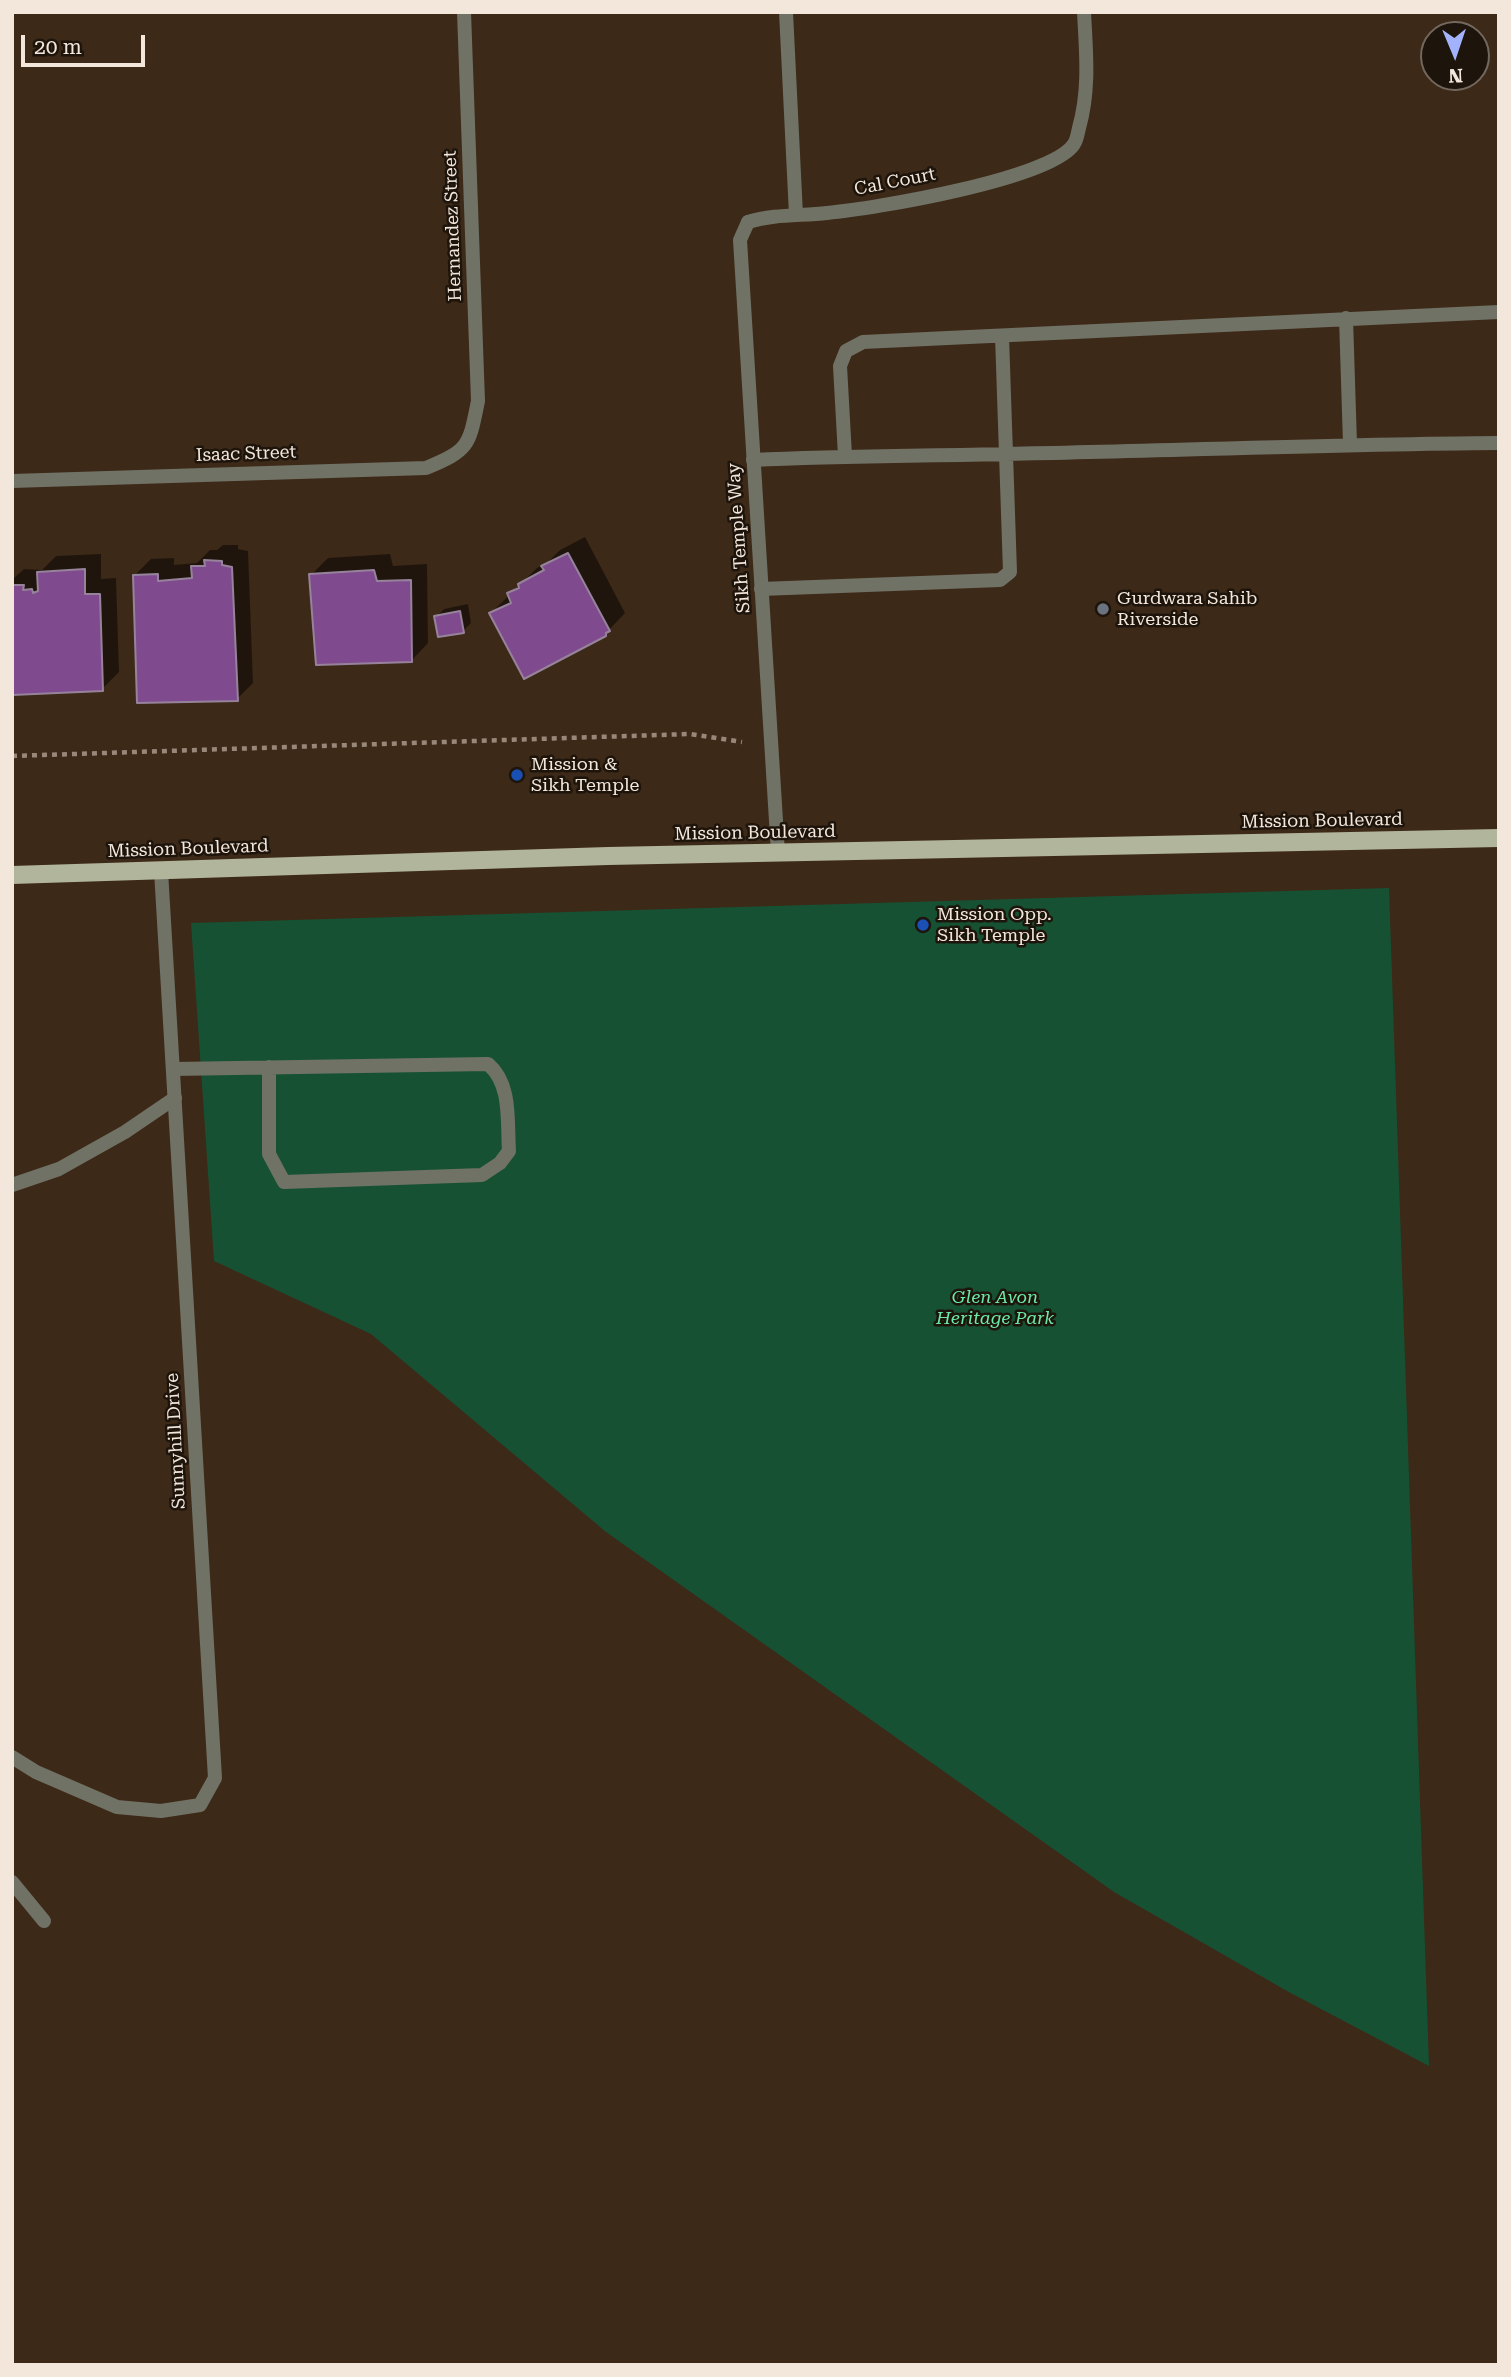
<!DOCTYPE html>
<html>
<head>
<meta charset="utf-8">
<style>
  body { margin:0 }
  #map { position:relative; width:1511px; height:2377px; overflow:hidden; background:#3d2917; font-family:"Roboto Serif",serif }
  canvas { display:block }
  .frame { position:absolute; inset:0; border:14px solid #f3e6da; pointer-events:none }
  .north { position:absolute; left:1420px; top:21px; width:70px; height:70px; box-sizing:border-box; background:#1d140c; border:2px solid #73685e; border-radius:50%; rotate:178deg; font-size:19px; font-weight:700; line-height:28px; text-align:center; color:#f3e6da }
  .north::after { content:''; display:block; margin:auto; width:24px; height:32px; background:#a3b2fd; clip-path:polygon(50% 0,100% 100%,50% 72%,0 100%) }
  .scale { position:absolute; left:21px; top:35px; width:124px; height:32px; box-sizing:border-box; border:4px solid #f3e6da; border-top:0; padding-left:9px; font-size:21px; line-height:24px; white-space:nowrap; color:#f3e6da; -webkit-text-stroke:5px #1d140c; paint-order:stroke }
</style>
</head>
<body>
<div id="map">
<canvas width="1511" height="2377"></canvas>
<div class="frame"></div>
<div class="north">N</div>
<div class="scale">20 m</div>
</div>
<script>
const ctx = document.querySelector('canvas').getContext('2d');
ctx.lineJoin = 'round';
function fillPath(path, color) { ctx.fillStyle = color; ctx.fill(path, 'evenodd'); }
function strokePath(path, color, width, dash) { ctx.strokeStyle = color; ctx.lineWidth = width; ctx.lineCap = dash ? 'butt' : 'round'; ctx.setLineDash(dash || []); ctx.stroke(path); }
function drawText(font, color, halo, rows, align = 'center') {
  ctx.font = font + ' "Roboto Serif",serif'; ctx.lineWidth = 5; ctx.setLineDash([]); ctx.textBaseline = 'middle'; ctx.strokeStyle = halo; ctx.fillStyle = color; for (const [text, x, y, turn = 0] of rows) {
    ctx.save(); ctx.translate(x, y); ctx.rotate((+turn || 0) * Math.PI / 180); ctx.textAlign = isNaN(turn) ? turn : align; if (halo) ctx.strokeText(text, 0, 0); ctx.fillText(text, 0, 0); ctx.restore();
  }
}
fillPath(new Path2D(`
  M1389,888l40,1178 -142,-75 -173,-99 -508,-360 -235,-198 -157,-73 -23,-338z`), '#175134');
fillPath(new Path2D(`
  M585,537l40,76 -20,21 -114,-21 46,-45 11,-6 12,-12z
  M223,545h15v4l10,2 5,132 -16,16 -102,-124 16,-16 23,-1v7l23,-2 13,-13h7z
  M101,554v25l15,-1 3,94 -17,17 -90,4v-113l12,-11 18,1 14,-14z
  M390,554l3,12 34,-2 1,79 -16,17 -101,-85 17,-17z
  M468,604l3,19 -8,8 -27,-14 8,-8z`), '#0007');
const building = new Path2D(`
  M568,553l42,78 -4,2v3l-82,43 -35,-66 22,-10 -4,-10 12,-5 -1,-4 26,-14 -3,-4z
  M204,560l18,1v4l10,2 6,134 -101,2 -4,-128 25,-1v7l34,-3 -1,-12h14z
  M85,569v25h15l3,97 -91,4v-110h12l-1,5 9,-1 1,4 5,-2 -1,-19z
  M374,570l3,11 34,-1 1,82 -96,3 -7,-91z
  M460,611l4,22 -26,4 -4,-21z`);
fillPath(building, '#7f4b8e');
strokePath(building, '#96839b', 2);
strokePath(new Path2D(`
  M12,756l678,-22 52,8`), '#998879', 4.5, [5, 5]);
strokePath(new Path2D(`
  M786,12l10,203
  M748,222c26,-8 52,-6 79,-9 45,-4 225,-34 247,-69 3,-4 4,-12 5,-16 11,-39 7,-76 5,-116
  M1346,318l4,126
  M845,456l-5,-90 6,-15 17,-9 636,-30
  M753,460c85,-4 169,-4 254,-6 164,-3 328,-10 492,-11
  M761,589l239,-9 10,-8 -8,-236
  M173,1069l315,-5c24,20 19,58 21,87l-9,12 -18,12 -198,7 -15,-28v-87
  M12,1185l47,-16 66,-37 50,-34`), '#707266', 14);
strokePath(new Path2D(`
  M748,222l-8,18 38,613
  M12,481l414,-13c44,-18 43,-23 52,-67l-14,-389
  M12,1757l24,15 81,35 44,4 39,-6 15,-27 -54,-907
  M12,1882l32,39`), '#707266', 14);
strokePath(new Path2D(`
  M12,875l596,-19 891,-18`), '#b1b59c', 18);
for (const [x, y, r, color] of [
  [1103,609,7,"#6b7280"],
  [517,775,7,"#1a4fb4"],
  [923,925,7,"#1a4fb4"]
]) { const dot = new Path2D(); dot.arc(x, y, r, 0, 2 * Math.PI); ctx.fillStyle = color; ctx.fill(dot); strokePath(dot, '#1d140c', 2.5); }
drawText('18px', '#f3e6da', '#1d140c', [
  ["Cal Court",895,182,-11],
  ["Hernandez Street",453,226,-92],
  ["Isaac Street",246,454,-2],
  ["Sikh Temple Way",739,538,-94],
  ["Mission Boulevard",1322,821,-1],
  ["Mission Boulevard",755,833,-1],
  ["Mission Boulevard",188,849,-2],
  ["Sunnyhill Drive",176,1441,-93]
]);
drawText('18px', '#f3e6da', '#1d140c', [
  ["Gurdwara Sahib",1117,599],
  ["Riverside",1117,620],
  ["Mission &",531,765],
  ["Sikh Temple",531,786],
  ["Mission Opp.",937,915],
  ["Sikh Temple",937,936]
], 'left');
drawText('italic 18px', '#6ceba8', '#1d140c', [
  ["Glen Avon",995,1298],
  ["Heritage Park",995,1319]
]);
</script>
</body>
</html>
